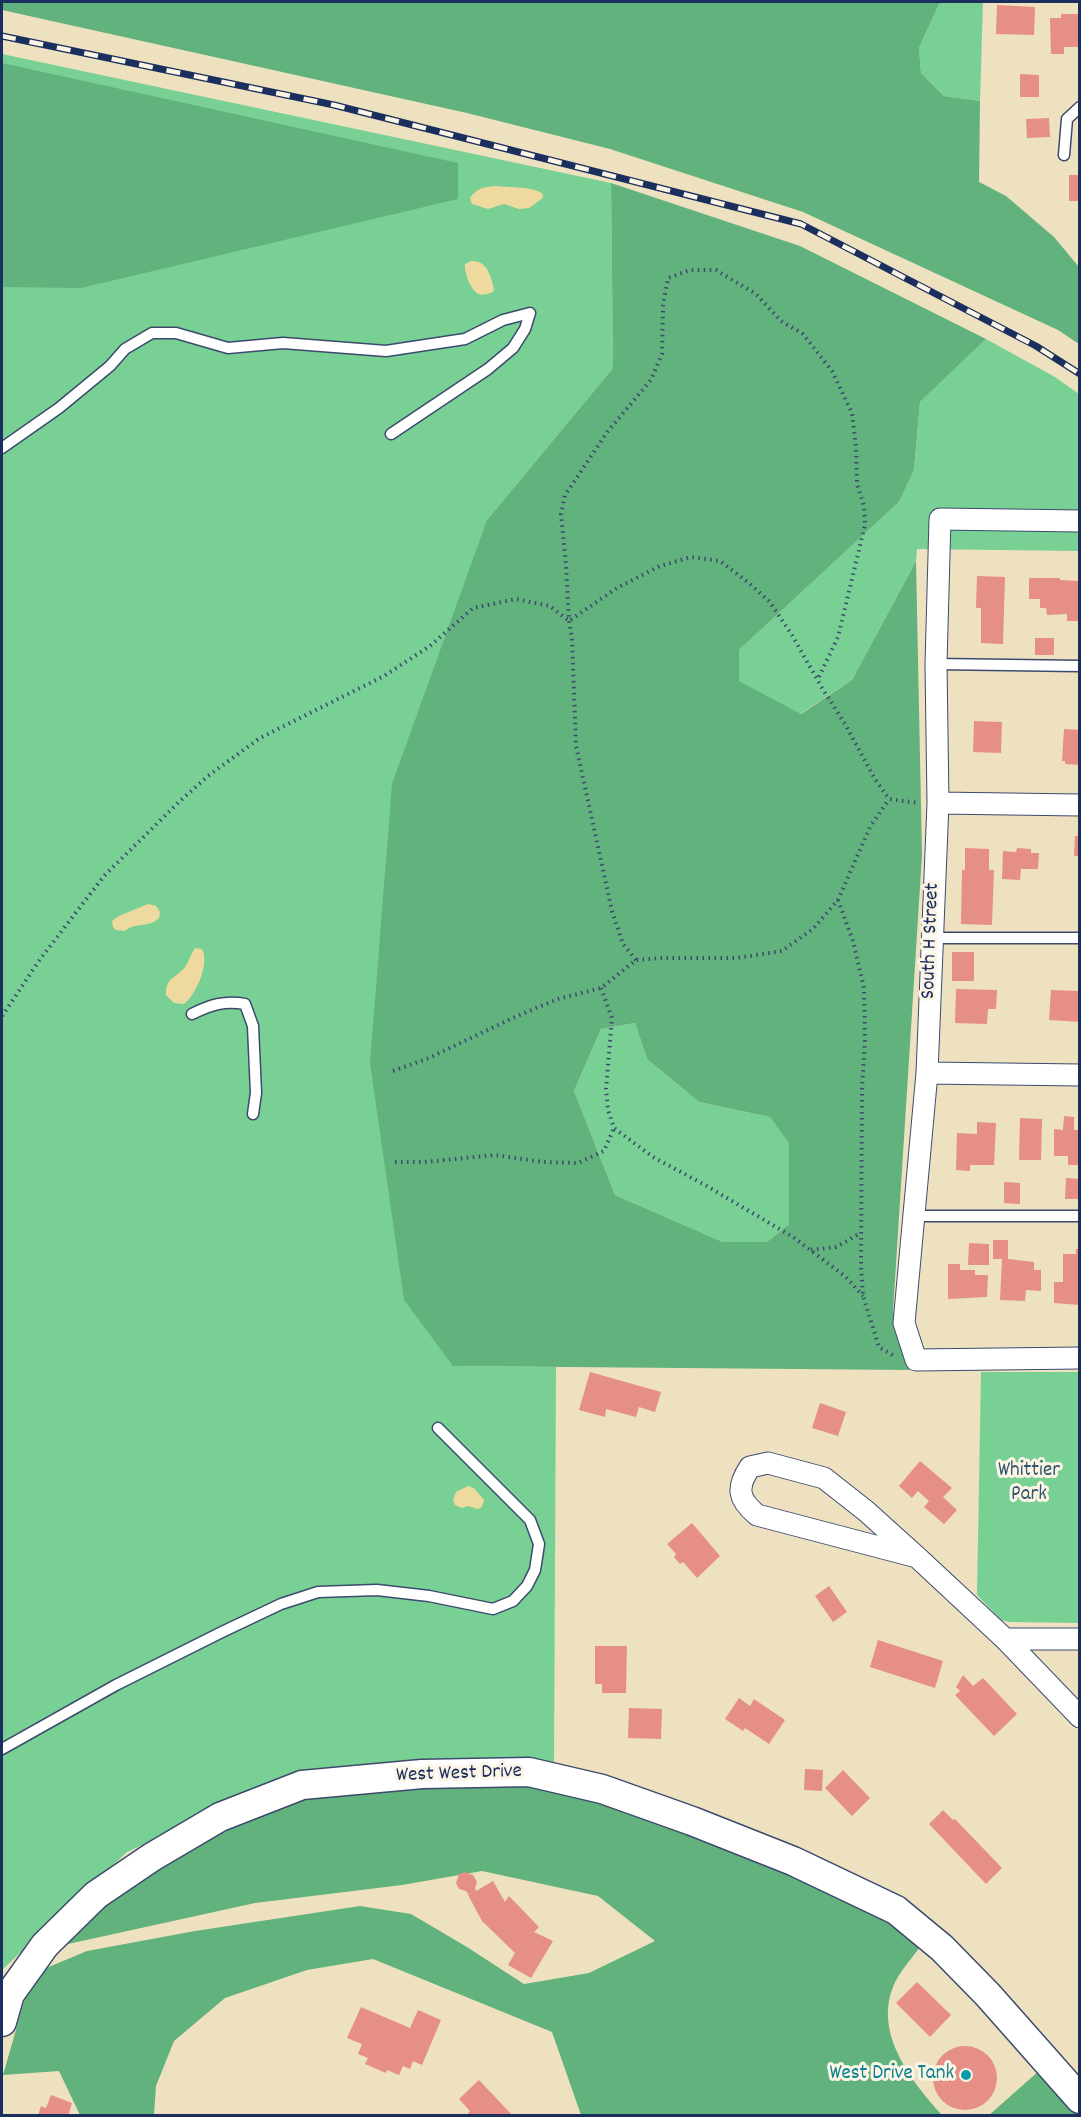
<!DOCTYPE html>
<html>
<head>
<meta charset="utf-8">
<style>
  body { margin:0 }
  #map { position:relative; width:1081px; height:2117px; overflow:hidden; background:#eee1c0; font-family:Dekko,sans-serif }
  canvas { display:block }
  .frame { position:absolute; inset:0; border:3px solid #1b2f5e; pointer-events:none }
</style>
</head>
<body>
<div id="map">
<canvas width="1081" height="2117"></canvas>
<div class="frame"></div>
</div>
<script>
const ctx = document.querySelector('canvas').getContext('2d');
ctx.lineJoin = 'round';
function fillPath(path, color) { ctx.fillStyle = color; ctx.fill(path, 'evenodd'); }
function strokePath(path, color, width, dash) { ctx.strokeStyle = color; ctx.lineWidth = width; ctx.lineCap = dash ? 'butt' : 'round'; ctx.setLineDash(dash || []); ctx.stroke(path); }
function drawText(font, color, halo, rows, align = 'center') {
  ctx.font = font + ' Dekko,sans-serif'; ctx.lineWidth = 6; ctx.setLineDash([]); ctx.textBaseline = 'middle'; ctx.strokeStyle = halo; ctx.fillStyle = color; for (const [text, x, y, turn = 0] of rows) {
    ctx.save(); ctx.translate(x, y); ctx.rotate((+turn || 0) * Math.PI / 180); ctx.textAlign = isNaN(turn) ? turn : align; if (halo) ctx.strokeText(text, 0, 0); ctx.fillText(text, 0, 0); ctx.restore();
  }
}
fillPath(new Path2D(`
  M940,2h43l-3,99 -36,-5 -23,-23 -2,-25z
  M2,54l609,129 2,185 -126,152 -34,846 103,1 -2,397 -269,15 -158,73 -125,118z
  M986,339l69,38 24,17v157l-162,-2 -1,12 -64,119 -52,34 -62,-33 1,-31 160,-148 15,-32 6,-68z
  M635,1023l12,36 52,43 71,15 20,26 -1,81 -22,18h-44l-108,-47 -41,-104 27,-62z
  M981,1372h98v251l-69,-1 -9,-2 -24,-25z`), '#78d095');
fillPath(new Path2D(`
  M2,2h938l-21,46 2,25 23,23 36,5 -1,81 27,14 48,41 25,30v77l-21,-14 -255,-118 -193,-63 -143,-36 -465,-103z
  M2,63l456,100v36l-377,89 -79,-1z
  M611,183l189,63 186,93 -66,63 -6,68 -15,32 -160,148v31l62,33 51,-34 64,-119 6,294 -29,456 17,59 -457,-4 -49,-66 -34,-237 22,-279 95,-264 126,-152zM635,1023l12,36 52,43 71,15 19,26v81l-22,18h-44l-108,-47 -41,-104 27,-62z
  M465,1780l102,7 253,98 68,32 34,27c-8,12 -24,29 -29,43 -19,47 19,95 49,128h-361l-29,-83 -179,-73 -66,11 -82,28 -51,43 -18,45 -2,29h-74l-21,-44 -56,4 29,-101 55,-23 108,-20 165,-25 51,8 56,33 57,37 65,-11 66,-32 -57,-45 -116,-25 -80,14 -147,18 -196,43 43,-43 90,-63 100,-45z
  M1040,2070l38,45 -90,1z`), '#62b27e');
fillPath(new Path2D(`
  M497,186c16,2 31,0 45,7l1,5 -14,10 -10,1 -15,-5 -16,5 -16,-5 -2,-6c7,-11 16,-11 27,-12z
  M471,261c16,-1 20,15 23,28l-1,3c-5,2 -11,4 -16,1 -7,-5 -13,-21 -12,-29z
  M148,904l8,2 4,6 -1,6c-9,10 -25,4 -34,13l-9,-1 -3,-3 -1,-6 7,-5z
  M195,948l7,1c8,14 -6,46 -18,55l-10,-1 -8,-8c-1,-18 12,-18 19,-28 4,-6 6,-13 10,-19z
  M468,1486l6,2 10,12 -2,7 -4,2 -10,-3 -6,2 -7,-3 -2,-5 3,-8z`), '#eeda9e');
fillPath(new Path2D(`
  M997,5l38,2 -1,28 -38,-1z
  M1061,14h19v33h-16v7h-13l-1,-36h11z
  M1020,74l19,1v22h-19z
  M1049,118l1,19 -23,1 -1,-19z
  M1069,175h11v26h-11z
  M977,576l28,1 -2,67 -22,-1v-35h-5z
  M1029,578h31v2l20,1v40h-13v-7l-20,1 -1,-7h-6v-9h-11z
  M1035,638h19v17h-19z
  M974,721l28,1 -1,31 -28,-1z
  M1064,729l16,1v35l-15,-1v-3h-3z
  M1075,836h5v20h-6z
  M965,848l24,1v21h5l-2,55 -31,-1 1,-54h3z
  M1017,848l14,1v4h8l-1,16h-17l-1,11 -18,-1 1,-28 13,1z
  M952,952h22v29h-22z
  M956,989l41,1 -1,19h-8l-1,15 -32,-1z
  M1051,990l29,1v31l-31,-2z
  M1064,1116l10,1v13h6v35h-12v-9h-14v-27l9,1z
  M1020,1118l22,1 -1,41h-22z
  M977,1122l19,1 -2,42h-24v6l-14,-1 1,-37 20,1z
  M1066,1178l14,1v20h-15z
  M1004,1182l16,1v21l-16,-1z
  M993,1240h15v19l26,3v8h7v21l-15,-1 -1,11 -25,-1 2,-41h-9z
  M969,1243l20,1v21h-21z
  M1076,1249h4v56l-26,-2v-21h9v-28h13z
  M948,1264h12v6h15v5h13l-1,22 -39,2z
  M590,1372l71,20 -6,20 -16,-5 -3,10 -30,-8 -1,8 -26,-7z
  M820,1403l26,9 -8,24 -26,-8z
  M920,1461l32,27 -9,9 14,13 -13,14 -20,-17 5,-6 -11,-10 -6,7 -13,-12z
  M692,1523l28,33 -23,22 -14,-16 -3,2 -6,-7 2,-3 -9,-10z
  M829,1586l18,26 -14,10 -18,-26z
  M878,1640l65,21 -8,27 -65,-21z
  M595,1646h32l-1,47h-24v-9h-7z
  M963,1675l10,11 10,-8 34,36 -23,22 -39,-41 5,-4 -4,-4z
  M739,1698l11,8 4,-7 31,21 -16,24 -24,-16 -2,3 -18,-12z
  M629,1708l33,1 -1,30 -33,-1z
  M805,1769l18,1 -1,21 -18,-1z
  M843,1770l27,28 -18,18 -27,-28z
  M943,1810l10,10 2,-1 47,49 -16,16 -57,-60z
  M465,1872l8,3 4,7 -2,6 1,3 17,-10 12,21 4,-6 30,31 -5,5 19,9 -22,37 -23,-13 7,-12 -33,-32 -14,-26h1l-3,-4 -7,-2 -3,-6 3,-9z
  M917,1982l34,33 -21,22 -34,-34z
  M361,2007l49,21 8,-18 23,10 -19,45 -9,-4 -3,8 -7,-3 -4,9 -12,-5 -1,3 -21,-9 3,-6 -10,-4 4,-10 -15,-6z
  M933 2078a32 32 0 1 1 64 0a32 32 0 1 1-64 0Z
  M479,2080l34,36h-47l4,-5 -11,-12z
  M51,2095l21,8 -4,13h-30l3,-10 5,2z`), '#e58f86');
const lane = new Path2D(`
  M1064,155l3,-36 13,-12
  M2,448l57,-40 51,-42 15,-17 27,-16h24l52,15 55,-5 103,8 79,-12 38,-19 27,-7 -5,16 -12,19 -25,21 -97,65
  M936,664l144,2
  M932,938h148
  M192,1014c18,-9 33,-14 53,-10l8,22 3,67 -3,21
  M914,1216h166
  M2,1749l114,-64 106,-53 59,-28 37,-12 59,-2 52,6 64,13 20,-8 14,-15 8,-16 4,-26 -9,-24 -92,-92`);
const street = new Path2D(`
  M1080,521l-140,-2 -4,145 2,139 -11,270 -23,250 12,37 164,-2
  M938,803l142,2
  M927,1073l153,2
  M917,1557l-160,-42c-19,-16 -21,-27 -7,-48l18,-4 56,15 42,33 51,46 88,82 75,78
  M1005,1639h75`);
const secondary = new Path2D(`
  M2,2022l8,-28 35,-49 51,-50 56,-38 68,-40 82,-32 120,-11 107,-2 73,17 90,32 101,40 103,49 46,38 46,47 92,104`);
strokePath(lane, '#3b4a6d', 13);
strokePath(street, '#3b4a6d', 23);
strokePath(secondary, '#3b4a6d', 31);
strokePath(new Path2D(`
  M838,900l15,41 11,47 1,52 -3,48 -1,179 2,29 16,51 17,10
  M636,960l-13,-16 -11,-33 -36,-165 -4,-108 -3,-17 -3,-56 -5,-51 4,-19 43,-64 43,-51 11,-26 1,-49 5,-27 22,-8h26l40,24 25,27 22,13 29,37 20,42 4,34 1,37 7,22 1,19 -27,112 -20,42
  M601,988l11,30 -6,71 2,21 6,18 39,29 52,28 88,52 53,40 17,19
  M2,1016l39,-58 63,-82 77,-76 27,-24 52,-38 124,-62 46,-30 43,-38 43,-9 34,7 19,15 48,-33 43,-22 31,-9 29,4 29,22 20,18 23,34 30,53 23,36 30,55 14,20 30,4
  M393,1071l36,-13 88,-42 41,-17 43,-11 35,-28 27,-2h74l45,-7 32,-23 24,-28 32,-73 19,-28
  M395,1162h30l70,-7 48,7 35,1 26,-12 10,-23
  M811,1250l25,-3 25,-14`), '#3b4a6d', 4, [1.5, 4.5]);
strokePath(lane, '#fff', 10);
strokePath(street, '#fff', 21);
strokePath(secondary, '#fff', 28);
const rail = new Path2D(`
  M2,36l332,69 467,119 235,122 44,28`);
strokePath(rail, '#1b2f5e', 7);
strokePath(rail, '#fcf5e5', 4.5, [14]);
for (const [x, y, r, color] of [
  [966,2075,6,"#0f9aa8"]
]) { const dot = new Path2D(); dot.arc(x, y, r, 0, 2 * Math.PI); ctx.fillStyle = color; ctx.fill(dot); strokePath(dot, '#fcf5e5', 2); }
drawText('21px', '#1b2f5e', '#fcf5e5', [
  ["South H Street",932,941,-88],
  ["West West Drive",459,1775,-2]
]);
drawText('21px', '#32576c', '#fcf5e5', [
  ["Whittier",1029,1472],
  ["Park",1029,1496]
]);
drawText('21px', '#0d838f', '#fcf5e5', [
  ["West Drive Tank",954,2075]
], 'right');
</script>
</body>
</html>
